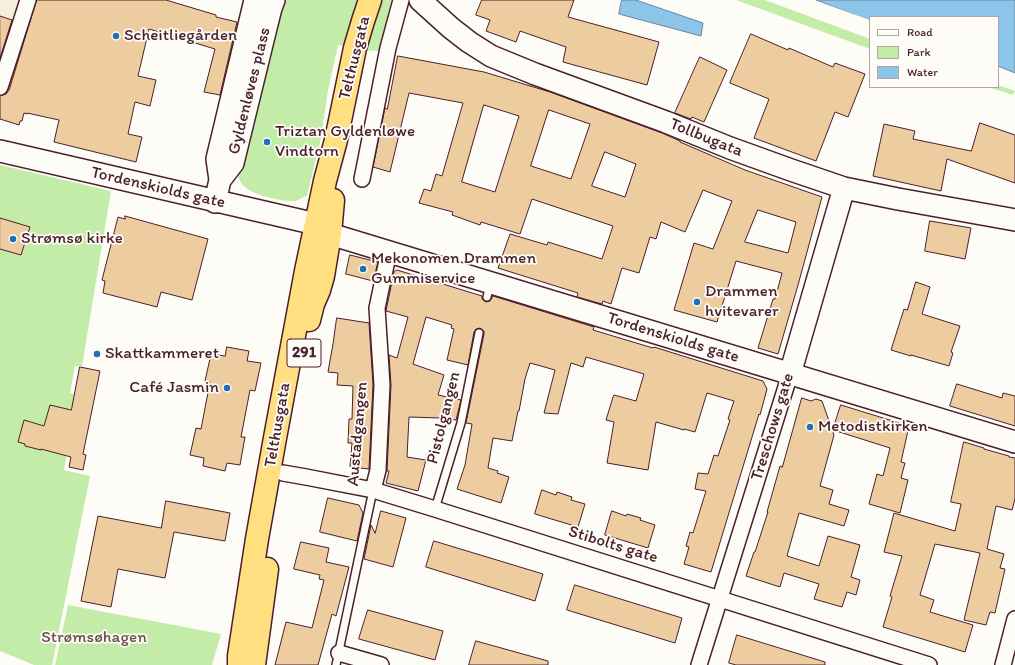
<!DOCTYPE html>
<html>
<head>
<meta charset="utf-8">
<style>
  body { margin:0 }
  #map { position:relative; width:1015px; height:665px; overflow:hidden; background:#fdfcf7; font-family:Itim,sans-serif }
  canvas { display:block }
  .legend { position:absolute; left:869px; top:16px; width:130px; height:72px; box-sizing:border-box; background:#fdfcf7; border:1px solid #b5a4a5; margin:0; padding:5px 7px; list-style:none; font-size:12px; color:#4a1f2b }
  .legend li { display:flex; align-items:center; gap:8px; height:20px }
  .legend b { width:20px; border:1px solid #b5a4a5 }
</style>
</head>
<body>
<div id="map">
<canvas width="1015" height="665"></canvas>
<ul class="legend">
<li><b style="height:5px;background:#fdfcf7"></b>Road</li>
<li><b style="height:11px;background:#c2eca8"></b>Park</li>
<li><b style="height:11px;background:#8bc5ea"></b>Water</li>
</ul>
</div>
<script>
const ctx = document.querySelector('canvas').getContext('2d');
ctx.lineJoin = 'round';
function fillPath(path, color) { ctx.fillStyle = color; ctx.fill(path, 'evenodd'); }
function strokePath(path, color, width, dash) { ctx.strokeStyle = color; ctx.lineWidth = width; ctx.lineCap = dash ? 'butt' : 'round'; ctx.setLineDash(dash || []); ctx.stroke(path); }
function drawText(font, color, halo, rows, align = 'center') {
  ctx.font = font + ' Itim,sans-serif'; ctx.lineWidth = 3.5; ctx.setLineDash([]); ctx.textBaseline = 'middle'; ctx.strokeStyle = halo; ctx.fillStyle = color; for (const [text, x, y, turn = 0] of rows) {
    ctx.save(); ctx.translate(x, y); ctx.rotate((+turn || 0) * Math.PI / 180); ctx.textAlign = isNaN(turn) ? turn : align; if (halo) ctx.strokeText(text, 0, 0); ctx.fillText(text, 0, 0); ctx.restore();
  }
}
fillPath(new Path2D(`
  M0,0h28l-28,88z`), '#f8eedd');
fillPath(new Path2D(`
  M281,0h110l-12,51 -14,-1 -27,-5 -10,45 -7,48 -14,58c-4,1 -8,4 -12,5 -12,1 -43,-6 -51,-15 -4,-4 -6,-8 -7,-14z
  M736,0h29l105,39v10z
  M998,85l17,6 -2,4 -25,-8h10z
  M0,165l111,26 -29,175h-7l-5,27 7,2 -13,75 26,6 -38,189h-18l-34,-14z
  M68,605l153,29 -9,31h-157z`), '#c2eca8');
const water = new Path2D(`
  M622,0h14l67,23 -2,13 -82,-22z
  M816,0h199v73l-17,-7v-49h-128v3z`);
fillPath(water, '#8bc5ea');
strokePath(water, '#71839e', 1);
fillPath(new Path2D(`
  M814,0l56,20v2l-54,-20z`), '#fdfcf7');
const building = new Path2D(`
  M37,0h129l50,15v2l21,5 -17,73 -16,-3 11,-43 -66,-20 -11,47 18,4 -6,26 -15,-4 -7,32 14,3 -6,25 -82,-20 5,-22 -32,-7v1l-3,-1 -2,8h-2l-1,4 -19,-6v-23l6,-2 3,-4z
  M482,0h92l-6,17 91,25 -12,43 -84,-23 3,-15 -46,-16 -4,11 -30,-11 4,-11 -14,-5z
  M0,16l12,4 -12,38z
  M751,34l37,16 1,-2 44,19 2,-4 30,11 -17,43 -13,-5 -19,49 -62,-23 15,-39 -39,-16z
  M398,56l86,16 66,20 112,41 18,8v1l65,28 77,27 -24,88 -20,69 -20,-6 15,-49h2l7,-26 -46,-12 -19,61 -43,-12 20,-67 19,6 19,-48 -29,-11 -18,42 -24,-10 -5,17 -6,-2 -11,36 -17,-5 -11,36 -8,-3 -1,3 -25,-7 1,-4 -80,-25 12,-34 37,11 1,-3 54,17 11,-33 -81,-27 -12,35 -39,-12 -1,3 -28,-10 1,-3 -34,-9 5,-14 7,2 5,-17 6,2 21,-73 -54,-10 -19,79 -17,-5 12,-59 2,1zM484,105l35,11 -24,76 -33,-10zM549,110l41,14 -19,55 -40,-13zM605,152l31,12 -11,33 -33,-11zM758,210l38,12 -8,31 -43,-11z
  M700,57l27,13 -23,52 -12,-5 -1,2 -16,-6z
  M980,123l35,12v48l-68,-24 -6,32 -68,-15 11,-52 31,7 -2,8 58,12z
  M125,216l83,23 -16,61 -31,-8 -4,15 -54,-14 2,-12 -3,-1 16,-63 7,2z
  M0,218l30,9 -9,28 -21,-6z
  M930,221l41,7 -6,31 -40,-8z
  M350,255l28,7 -5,19 -27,-7z
  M397,270l85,26v3l4,3 4,-1 3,-5 101,31 -1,3 60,18 1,-1 109,34 4,8 -7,26 -1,-1 -48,158 -27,-8 5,-17 -3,-1 4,-14 3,1 13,-42 -11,-2 3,-16 10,1 6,-19 4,1 12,-36 -2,-1 6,-18 -27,-8 -12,39 -11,-3v1l-28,-8 -8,48 -41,-7 7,-41 -8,-2 7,-23 1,-2 22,6 8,-27 -58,-17 -3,10 -12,-4 -13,51 -14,-1 11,-43 -25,-7 -5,16 -6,32h-1l-6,30 -19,-3 -5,30 10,3 -1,2 12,4 -8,26 -44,-14 8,-24 7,-41 -6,-1 18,-89v-3l-4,-3 -4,1 -2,3 -6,33 -21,-5 7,-31 -3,-1 1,-3 -26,-8 -13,47 31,11 -6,20 23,5 -5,20 -16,-2 -31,-1 -2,40 19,3 -8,31 -32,-8 3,-12h-2l4,-86 -2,-30 8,3 11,-41 -22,-6 8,-39z
  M916,282l14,5 -8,27 38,12 -9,26 2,1 -4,13 -38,-11v1l-20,-6 13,-41 3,1z
  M337,318l32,5 4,62 -4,84 -19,-2 2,-24h-4l1,-24h3l1,-33 -16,-1 1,-12 -10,-1 5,-28z
  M227,347l22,4 -2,10 14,2 -6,28 -5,-1 -9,47h4l-5,28 -13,-2 -2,8 -22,-5 1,-8 -14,-3 6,-27 5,1 9,-47 -5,-1 6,-27 14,2z
  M80,367l20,4 -17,83 3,1 -3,15 -14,-3 2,-10 -30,-8v1l-16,-4v-2l-7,-2 6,-22 20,6 6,-21 21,5z
  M957,384l45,14 1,-5 12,3v30l-65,-20z
  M802,398l9,3 5,-2 6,2 12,34 -14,51 13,4 -4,14 20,6 -5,16 -45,-13 -12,43 32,10 9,-30 32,9 -9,32 9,3 -4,15 -9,-3 -5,15 -28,-8 5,-15 -35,-11 -4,14 -34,-11 8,-24h1l13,-40h-1l13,-46 2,1z
  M841,405l68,21 -8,36 4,1 -4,15 7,2 -8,33 -31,-9 8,-30 6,2 7,-28 -57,-18z
  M964,442l20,6v1l25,7v1l6,1v41l-3,11 -16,-4 -9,43 17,5 -4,14 5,1 -10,44 -5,-1 -4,13 -22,-5 16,-67 -45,-9 -15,51 14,5 -4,12 43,13 -8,27 -82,-25 9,-30 -2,-1 12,-40 -18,-4 10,-39 61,18 6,-27 -10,-2z
  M542,490l14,5 1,-3 15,5 -1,3 14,4 -7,23 -43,-13z
  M328,498l31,7 4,8 -6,28 -37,-9z
  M166,501l64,12 -5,28 -51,-9 -9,46 -47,-9 -7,38 -30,-6 17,-85 63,12z
  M381,511l25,7 -13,49 -29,-8 7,-34 4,8z
  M612,511l14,5 1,-2 14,4 -1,2 15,5 -7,23 -43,-13z
  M434,541l109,33 -8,27 -109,-34z
  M301,542l28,6 -3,14 23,5 -13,49 -4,-2 -14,51h-43l11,-43 26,6 12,-48 -5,-1 1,-4 -26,-6z
  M575,585l107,33 -7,25 -108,-33z
  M368,610l75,21 -8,29 -76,-21z
  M737,635l88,27v3h-89l-7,-2z
  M476,641l72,20v4h-79z`);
fillPath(building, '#edcd9f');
strokePath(building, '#4a1f2b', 1);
const service = new Path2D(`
  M487,297l3,-13
  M435,509l26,-86 18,-90
  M336,665l37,-175`);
const minor = new Path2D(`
  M0,87l28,-87
  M362,179l26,-131 13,-48
  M283,473l23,4 67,13 62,19 494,156
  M373,490l5,-20 4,-85 -5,-77 12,-57
  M339,653l42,12
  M699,665l91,-291
  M1003,665l12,-46`);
const secondary = new Path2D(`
  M420,0l31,28 18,14 22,14 44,18 131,48 64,26 61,22 53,18 54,11 117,21
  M0,151l316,73
  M220,180l13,-17 33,-135 5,-20 3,-8
  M215,202l5,-22 -3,-21 38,-159
  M330,234l685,208
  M790,374l54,-186`);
const trunk = new Path2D(`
  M309,320l4,-16 6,-14 4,-14 7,-42 3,-34
  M239,665v-9l18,-117 18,-101 31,-167 19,-90 11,-41 19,-92 8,-27 7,-21
  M254,665l13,-96`);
strokePath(service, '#4a1f2b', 10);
strokePath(minor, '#4a1f2b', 18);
strokePath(secondary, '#4a1f2b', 24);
strokePath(trunk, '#4a1f2b', 25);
strokePath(service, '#fdfcf7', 7);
strokePath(minor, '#fdfcf7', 15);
strokePath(secondary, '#fdfcf7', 21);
strokePath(trunk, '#ffdf80', 22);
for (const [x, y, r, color] of [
  [116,36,4,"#1f6fb2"],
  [267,142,4,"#1f6fb2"],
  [13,239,4,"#1f6fb2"],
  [363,269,4,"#1f6fb2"],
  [697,302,4,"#1f6fb2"],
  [97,354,4,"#1f6fb2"],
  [227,388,4,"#1f6fb2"],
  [810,427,4,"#1f6fb2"]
]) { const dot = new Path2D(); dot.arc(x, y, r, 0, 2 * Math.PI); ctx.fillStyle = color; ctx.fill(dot); strokePath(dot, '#fdfcf7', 1.5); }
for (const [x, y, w] of [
  [304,353,34]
]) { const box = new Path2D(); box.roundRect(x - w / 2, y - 14, w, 28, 3); ctx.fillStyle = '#fdfcf7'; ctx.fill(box); strokePath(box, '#4a1f2b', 1); }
drawText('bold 16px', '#4a1f2b', null, [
  ["291",304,353]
]);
drawText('17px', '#4a1f2b', '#fdfcf7', [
  ["Scheitliegården",124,36],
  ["Triztan Gyldenløwe",275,132],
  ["Vindtorn",275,152],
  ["Strømsø kirke",21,239],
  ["Mekonomen Drammen",371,259],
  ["Gummiservice",371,279],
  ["Drammen",705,292],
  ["hvitevarer",705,312],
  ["Skattkammeret",105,354],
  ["Café Jasmin",219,388,"right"],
  ["Metodistkirken",818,427]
], 'left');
drawText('17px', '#4a1f2b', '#fdfcf7', [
  ["Telthusgata",355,58,-76],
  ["Gyldenløves plass",250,91,-76],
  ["Tollbugata",706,138,22],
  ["Tordenskiolds gate",158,188,13],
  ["Tordenskiolds gate",673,338,17],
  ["Pistolgangen",444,418,-76],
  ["Telthusgata",278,425,-80],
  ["Treschows gate",773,427,-73],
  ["Austadgangen",358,434,-85],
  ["Stibolts gate",613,545,17]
]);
drawText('17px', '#68524a', '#fdfcf7', [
  ["Strømsøhagen",94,638]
]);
</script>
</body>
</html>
